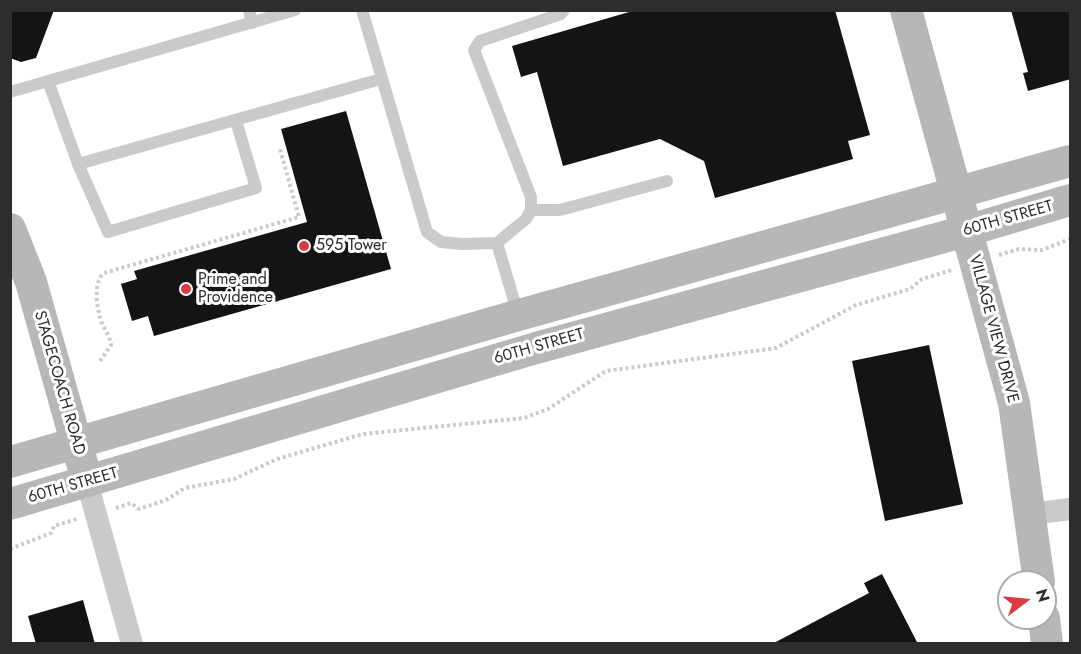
<!DOCTYPE html>
<html>
<head>
<meta charset="utf-8">
<style>
  body { margin:0 }
  #map { position:relative; width:1081px; height:654px; overflow:hidden; background:#fff; font-family:Jost,sans-serif }
  canvas { display:block }
  .frame { position:absolute; inset:0; border:12px solid #2d2d2d; pointer-events:none }
  .north { position:absolute; left:997px; top:570px; width:60px; height:60px; box-sizing:border-box; background:#fff; border:2px solid #ababab; border-radius:50%; rotate:74deg; font-size:16px; font-weight:700; line-height:24px; text-align:center; color:#2d2d2d }
  .north::after { content:''; display:block; margin:auto; width:21px; height:27px; background:#d83b41; clip-path:polygon(50% 0,100% 100%,50% 72%,0 100%) }
</style>
</head>
<body>
<div id="map">
<canvas width="1081" height="654"></canvas>
<div class="frame"></div>
<div class="north">N</div>
</div>
<script>
const ctx = document.querySelector('canvas').getContext('2d');
ctx.lineJoin = 'round';
function fillPath(path, color) { ctx.fillStyle = color; ctx.fill(path, 'evenodd'); }
function strokePath(path, color, width, dash) { ctx.strokeStyle = color; ctx.lineWidth = width; ctx.lineCap = dash ? 'butt' : 'round'; ctx.setLineDash(dash || []); ctx.stroke(path); }
function drawText(font, color, halo, rows, align = 'center') {
  ctx.font = font + ' Jost,sans-serif'; ctx.lineWidth = 6; ctx.setLineDash([]); ctx.textBaseline = 'middle'; ctx.strokeStyle = halo; ctx.fillStyle = color; for (const [text, x, y, turn = 0] of rows) {
    ctx.save(); ctx.translate(x, y); ctx.rotate((+turn || 0) * Math.PI / 180); ctx.textAlign = isNaN(turn) ? turn : align; if (halo) ctx.strokeText(text, 0, 0); ctx.fillText(text, 0, 0); ctx.restore();
  }
}
fillPath(new Path2D(`
  M10,10h44l-18,48 -15,4 -11,-4z
  M636,10h199l35,125 -22,6 5,18 -138,39 -11,-37 -44,-22 -97,27 -26,-94 -16,5 -9,-31z
  M1011,10h60v69l-43,12 -5,-18 5,-1z
  M346,111l45,158 -237,67 -6,-20 -16,5 -11,-37 16,-5 -3,-8 173,-49 -26,-93z
  M929,345l34,159 -78,17 -33,-160z
  M882,574l36,70h-146l97,-51 -5,-10z
  M83,600l12,44h-59l-8,-28z`), '#141414');
strokePath(new Path2D(`
  M999,255l20,-6 23,1 28,-11
  M100,361l11,-16c-1,-10 -8,-17 -11,-27 -3,-12 -7,-36 4,-45l195,-56 -19,-68
  M116,508l15,-5 8,6 27,-9 19,-12 49,-9 43,-20 86,-25 161,-16 24,-9 58,-38 170,-23 80,-43 54,-16 12,-10 30,-9
  M10,549l41,-16 3,-7 23,-7`), '#cacaca', 4, [3, 3]);
strokePath(new Path2D(`
  M249,10l3,13
  M362,10l65,222 14,10 21,2 35,-1 29,-24 5,-9v-13l-57,-147 6,-9 81,-27 3,-4
  M48,81l30,83 303,-85
  M10,92l285,-82
  M78,164l30,68 148,-44 -20,-67
  M531,210h29l107,-29
  M497,243l21,71`), '#cacaca', 12);
strokePath(new Path2D(`
  M87,482l45,162
  M1031,514l39,-5`), '#cacaca', 22);
strokePath(new Path2D(`
  M906,10l108,393 25,179
  M10,229l21,53 51,181
  M10,462l509,-147 551,-154
  M10,504l526,-156 430,-117 104,-31
  M1044,618l3,26`), '#b7b7b7', 32);
for (const [x, y, r, color] of [
  [304,246,6,"#d83b41"],
  [186,289,6,"#d83b41"]
]) { const dot = new Path2D(); dot.arc(x, y, r, 0, 2 * Math.PI); ctx.fillStyle = color; ctx.fill(dot); strokePath(dot, '#fff', 2); }
drawText('16px', '#2d2d2d', '#fff', [
  ["60TH STREET",1008,219,-16],
  ["VILLAGE VIEW DRIVE",993,329,75],
  ["60TH STREET",539,347,-16],
  ["STAGECOACH ROAD",59,383,74],
  ["60TH STREET",73,486,-16]
]);
drawText('16px', '#2d2d2d', '#fff', [
  ["595 Tower",316,246],
  ["Prime and",198,280],
  ["Providence",198,298]
], 'left');
</script>
</body>
</html>
